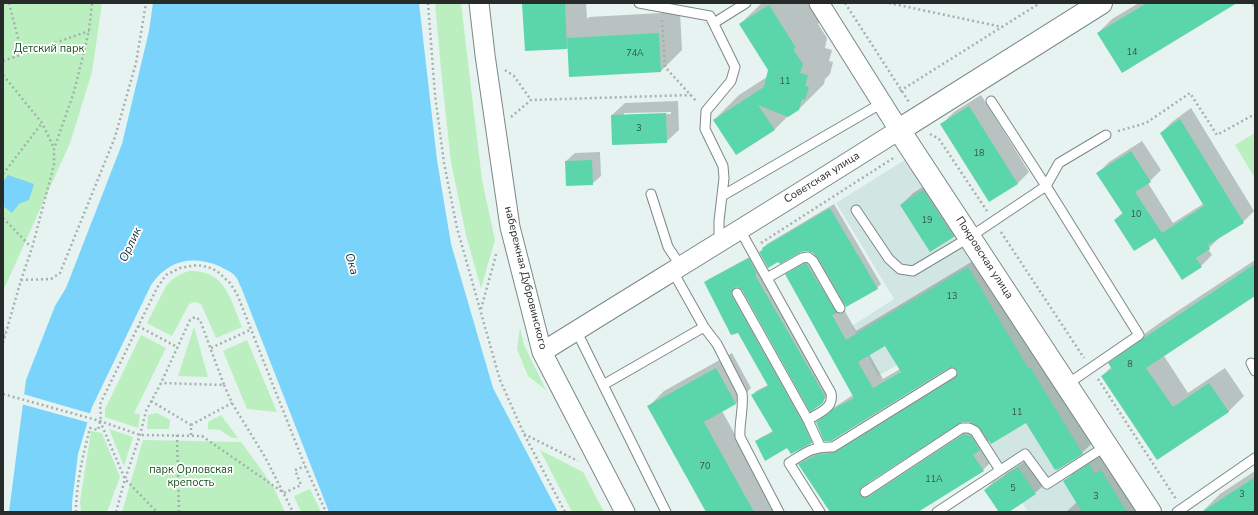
<!DOCTYPE html>
<html>
<head>
<meta charset="utf-8">
<style>
  body { margin:0 }
  #map { position:relative; width:1258px; height:515px; overflow:hidden; background:#e6f3f1; font-family:"Nunito Sans",sans-serif }
  canvas { display:block }
  .frame { position:absolute; inset:0; border:4px solid #272c2b; pointer-events:none }
</style>
</head>
<body>
<div id="map">
<canvas width="1258" height="515"></canvas>
<div class="frame"></div>
</div>
<script>
const ctx = document.querySelector('canvas').getContext('2d');
ctx.lineJoin = 'round';
function fillPath(path, color) { ctx.fillStyle = color; ctx.fill(path, 'evenodd'); }
function strokePath(path, color, width, dash) { ctx.strokeStyle = color; ctx.lineWidth = width; ctx.lineCap = dash ? 'butt' : 'round'; ctx.setLineDash(dash || []); ctx.stroke(path); }
function drawText(font, color, halo, rows, align = 'center') {
  ctx.font = font + ' "Nunito Sans",sans-serif'; ctx.lineWidth = 3.5; ctx.setLineDash([]); ctx.textBaseline = 'middle'; ctx.strokeStyle = halo; ctx.fillStyle = color; for (const [text, x, y, turn = 0] of rows) {
    ctx.save(); ctx.translate(x, y); ctx.rotate((+turn || 0) * Math.PI / 180); ctx.textAlign = isNaN(turn) ? turn : align; if (halo) ctx.strokeText(text, 0, 0); ctx.fillText(text, 0, 0); ctx.restore();
  }
}
fillPath(new Path2D(`
  M908,158l229,354h-109l-102,-164 -48,28 -26,-50 42,-27 -58,-96z`), '#d1e6e3');
fillPath(new Path2D(`
  M3,3h99l-10,69 -22,71 -67,148z
  M435,3h26l21,177 13,60 -14,48 -15,-53 -15,-73 -9,-82z
  M1255,133v45l-20,-33z
  M189,271c37,-1 41,28 53,56l-26,11 -15,-34 -6,-2 -6,2 -17,32 -25,-13 19,-37c7,-8 13,-12 23,-15z
  M194,327l14,50 -30,-1z
  M520,327l4,18 22,45 -18,-14 -11,-27z
  M141,335l25,13 -32,65 6,1 -2,14 -33,-11v-8z
  M247,340l30,72 -30,-3 -24,-58z
  M157,413l13,7 -1,9h-22l1,-14z
  M221,415l17,23h-6l-12,-8 -12,-1v-7z
  M109,429l24,8 -9,29z
  M91,431l11,2 18,44 -13,35h-26l-1,-10z
  M143,440l98,2 32,44 12,26h-163z
  M540,450l43,22 21,40h-32z
  M310,489l11,23h-20l-7,-16z`), '#bbefbf');
fillPath(new Path2D(`
  M153,3h266l18,157 14,84 42,144 65,124h-229l-88,-225c-2,-3 -3,-8 -6,-11 -4,-5 -11,-7 -16,-10 -27,-11 -51,-6 -68,19l-59,122 -14,47 -6,49v9h-63l17,-132 29,-74 11,-18 56,-144 27,-113z
  M8,175l26,9 -5,16 -10,4 -7,9 -9,-7v-24z`), '#7ad3fa');
fillPath(new Path2D(`
  M23,394l69,20 -2,9 -69,-19z`), '#e6f3f1');
fillPath(new Path2D(`
  M523,3h63l1,16 2,-2 91,-5 2,38 -21,21 -93,-24 -1,1z
  M762,3h46l12,19 -2,2 9,14 -2,10 7,2 -3,11 4,1 -3,12 -5,5 -1,5 -25,25 -11,7 -14,14 -60,-10 25,-25 28,-18 2,-8 -29,-45z
  M1139,3h96l-137,30 14,-14z
  M1251,3h4v6z
  M981,95l48,77 -12,12 -75,-60 12,-12z
  M678,101l1,29 -13,12 -54,-27 13,-12zM671,112v2l-47,1v-2z
  M1191,108l63,103 -11,11 -23,15 -12,12 4,6 -11,11 -46,-29 -40,-17 8,-8 -25,-39 11,-11 33,-21 19,29 -13,13 25,40 30,-19 -42,-71 11,-11z
  M600,152l1,24 -9,8 -26,-23 9,-8z
  M936,179l29,46 -12,12 -52,-32 12,-12z
  M834,204l47,80 -4,4 -32,15 -3,3 14,25 122,-73 114,185 -10,10 -24,16 -32,-48 -37,19 -5,6 9,14 -10,10 -67,42h-85l-32,-48 10,-9 38,-12 111,-70v-3l-3,-3h-6l-132,55 10,-10 26,-17 -66,-120 10,-10 18,-11 -8,-4 -47,2 7,-8zM885,345l15,24 -17,10 -14,-25zM970,421l6,3 -97,63 -10,-2v-4l90,-59z
  M753,255l75,141 -8,8 -77,-115 -3,-2h-5v4l81,148 -4,4 -25,4 -30,-6 3,-3 13,-7 -20,-36 3,-4 12,-6 -30,-53 -33,-49 4,-4z
  M1255,260v35l-91,61 24,37 37,-25 19,28 -16,16 -71,47 -55,-83 10,-10 -2,-3 15,-15 36,-26z
  M732,353l19,35 -15,15 -14,8 56,101h-70l-59,-106 15,-15z
  M1105,449l47,63h-86l11,-10 -12,-21 15,-15z
  M1027,460l17,25 -9,8 -27,19h-8l-15,-22 8,-8z
  M1255,471v41h-53l18,-18z`), '#0003');
fillPath(new Path2D(`
  M522,3h43l2,46 -42,2z
  M1147,3h90l-115,70 -25,-40z
  M769,5l27,43 -3,1 10,15 -3,9 8,2 -3,11 4,1 -4,13 -3,-1 -3,11 -11,7 -30,-12 17,25 -39,25 -23,-35 51,-33 4,-17 -29,-46z
  M659,33l2,39 -92,5 -2,-39z
  M969,106l49,78 -29,18 -49,-78z
  M666,113l1,30 -55,2 -1,-30z
  M1180,119l64,104 -36,22 2,4 -14,9 6,9 -20,13 -27,-42 -21,13 -20,-31 9,-6 -27,-41 35,-22 20,31 -16,10 27,41 42,-27 -44,-73z
  M592,160l1,25 -27,1 -1,-25z
  M923,190l31,47 -24,15 -30,-47z
  M830,208l48,81 -32,18 -28,-49 -6,-6 -5,-1 -6,1 -21,12 -2,-2 -10,6 -9,-16 4,-2 -1,-2z
  M749,258l8,16 -2,1 70,121 -2,7 -13,9 -68,-122 -5,-3 -3,1 -3,5 1,3 71,127 9,20 -21,11 -4,-6 -22,13 -10,-20 18,-9 -22,-37 17,-9 -30,-53 -7,2 -27,-53z
  M806,263l31,50 -5,2 14,25 122,-73 60,101 2,-1 53,87 -26,16 -1,-1 -1,1 -29,-47 -35,21 -13,-18 -9,-4h-7l-100,65 -2,3v5l3,2h5l96,-63 7,2 9,14 -7,5 11,16 -66,41h-88l-32,-48 18,-9 20,-3 119,-74 3,-6 -4,-4h-5l-118,73h-7l-8,-19 12,-8 5,-5 21,-11 -69,-124zM885,346l16,26 -28,16 -15,-26z
  M1255,264v32l-109,72 27,39 36,-24 20,29 -72,48 -56,-84 11,-7 -4,-6 36,-25z
  M716,368l20,36 -32,18 50,90h-48l-59,-106z
  M1089,464l6,10 6,-4 26,42h-45l-19,-31z
  M1018,467l18,27 -27,18h-10l-15,-22z
  M1255,477v35h-53z`), '#5bd5aa');
const lane = new Path2D(`
  M639,3l71,13 25,51 -4,14 -25,30 -1,18 18,37 1,12 -5,43v12l2,8
  M714,23l32,-20
  M651,194l17,53 12,18
  M722,196l160,-93
  M856,210l33,49 11,10 13,2 57,-34 76,-51 -55,-85
  M740,230l91,163c3,16 -12,19 -23,27
  M672,270l32,57 13,17 25,49c2,15 -3,29 -2,44l39,75
  M767,278l35,-20 6,-1 5,4 27,47
  M737,293l71,127 12,26
  M576,330l90,182
  M1251,363l4,8
  M603,385l101,-58
  M1066,385l73,-50 -93,-149 13,-23 47,-28
  M865,492l97,-64h7l6,3 25,39
  M820,512l-31,-49c16,-10 24,-17 44,-16l119,-74
  M937,512l88,-58 22,30 59,-38
  M1177,512l78,-54`);
const street = new Path2D(`
  M479,3l6,52 25,172 32,125 83,160
  M542,352c119,-74 239,-147 357,-222l-80,-127`);
const secondary = new Path2D(`
  M1101,3l-202,127 251,382`);
strokePath(lane, '#7c8987', 11);
strokePath(street, '#7c8987', 21);
strokePath(secondary, '#7c8987', 24);
strokePath(new Path2D(`
  M9,3l13,51
  M428,3l7,92 9,68 13,65 43,152 24,54 41,78
  M845,3l64,99
  M889,3l113,24
  M662,20l3,47 32,35
  M3,61l86,-30
  M505,70l9,6 17,24
  M3,75l39,48 12,25
  M900,91l140,-88
  M511,117l20,-17 160,-5
  M1118,131l28,-8 44,-30 27,42 38,-21
  M930,134l9,5 48,72
  M3,174l39,-51
  M3,218l28,29
  M1001,232l83,126
  M761,243l134,-86
  M21,280l30,-1 9,-6 55,-136 21,-74 10,-60
  M481,309l16,-58
  M138,326l39,21
  M3,329l1,8
  M3,343l18,-63 11,-32 22,-83v-16l20,-57 15,-61 3,-28
  M211,348l39,-18
  M1098,379l78,120
  M224,385l8,18 33,54 28,55
  M3,394l97,27 40,14 62,1 82,57
  M151,401l40,24
  M100,421l25,58 32,33
  M524,434l54,27
  M177,435l2,77
  M191,435v-10l41,-22
  M284,493l17,-8 -6,-15 10,-4
  M76,512c0,-28 7,-57 14,-84l8,2 3,-14 -1,-12 57,-116 9,-13 14,-7 17,-3 11,2 9,4 13,12 7,11 68,172 21,46
  M116,512l9,-33 15,-44 6,-24 15,-28 29,-63 5,-3 5,3 24,65 -63,-2`), '#a5afad', 2.5, [2, 3]);
strokePath(lane, '#fff', 9);
strokePath(street, '#fff', 19);
strokePath(secondary, '#fff', 22);
drawText('9px', '#34564b', null, [
  ["14",1132,53],
  ["74А",635,54],
  ["11",785,82],
  ["3",639,129],
  ["18",979,154],
  ["10",1136,215],
  ["19",927,221],
  ["13",952,297],
  ["8",1130,365],
  ["11",1017,413],
  ["70",705,467],
  ["11А",934,480],
  ["5",1013,489],
  ["3",1242,495],
  ["3",1096,497]
]);
drawText('11px', '#184f21', '#fff', [
  ["Детский парк",49,49],
  ["парк Орловская",191,470],
  ["крепость",191,483]
]);
drawText('11px', '#272c2b', '#fff', [
  ["Советская улица",822,178,-32],
  ["Покровская улица",984,258,57],
  ["набережная Дубровинского",525,278,76]
]);
drawText('italic 12px', '#1b3039', '#fff', [
  ["Орлик",131,245,-65],
  ["Ока",351,264,74]
]);
</script>
</body>
</html>
